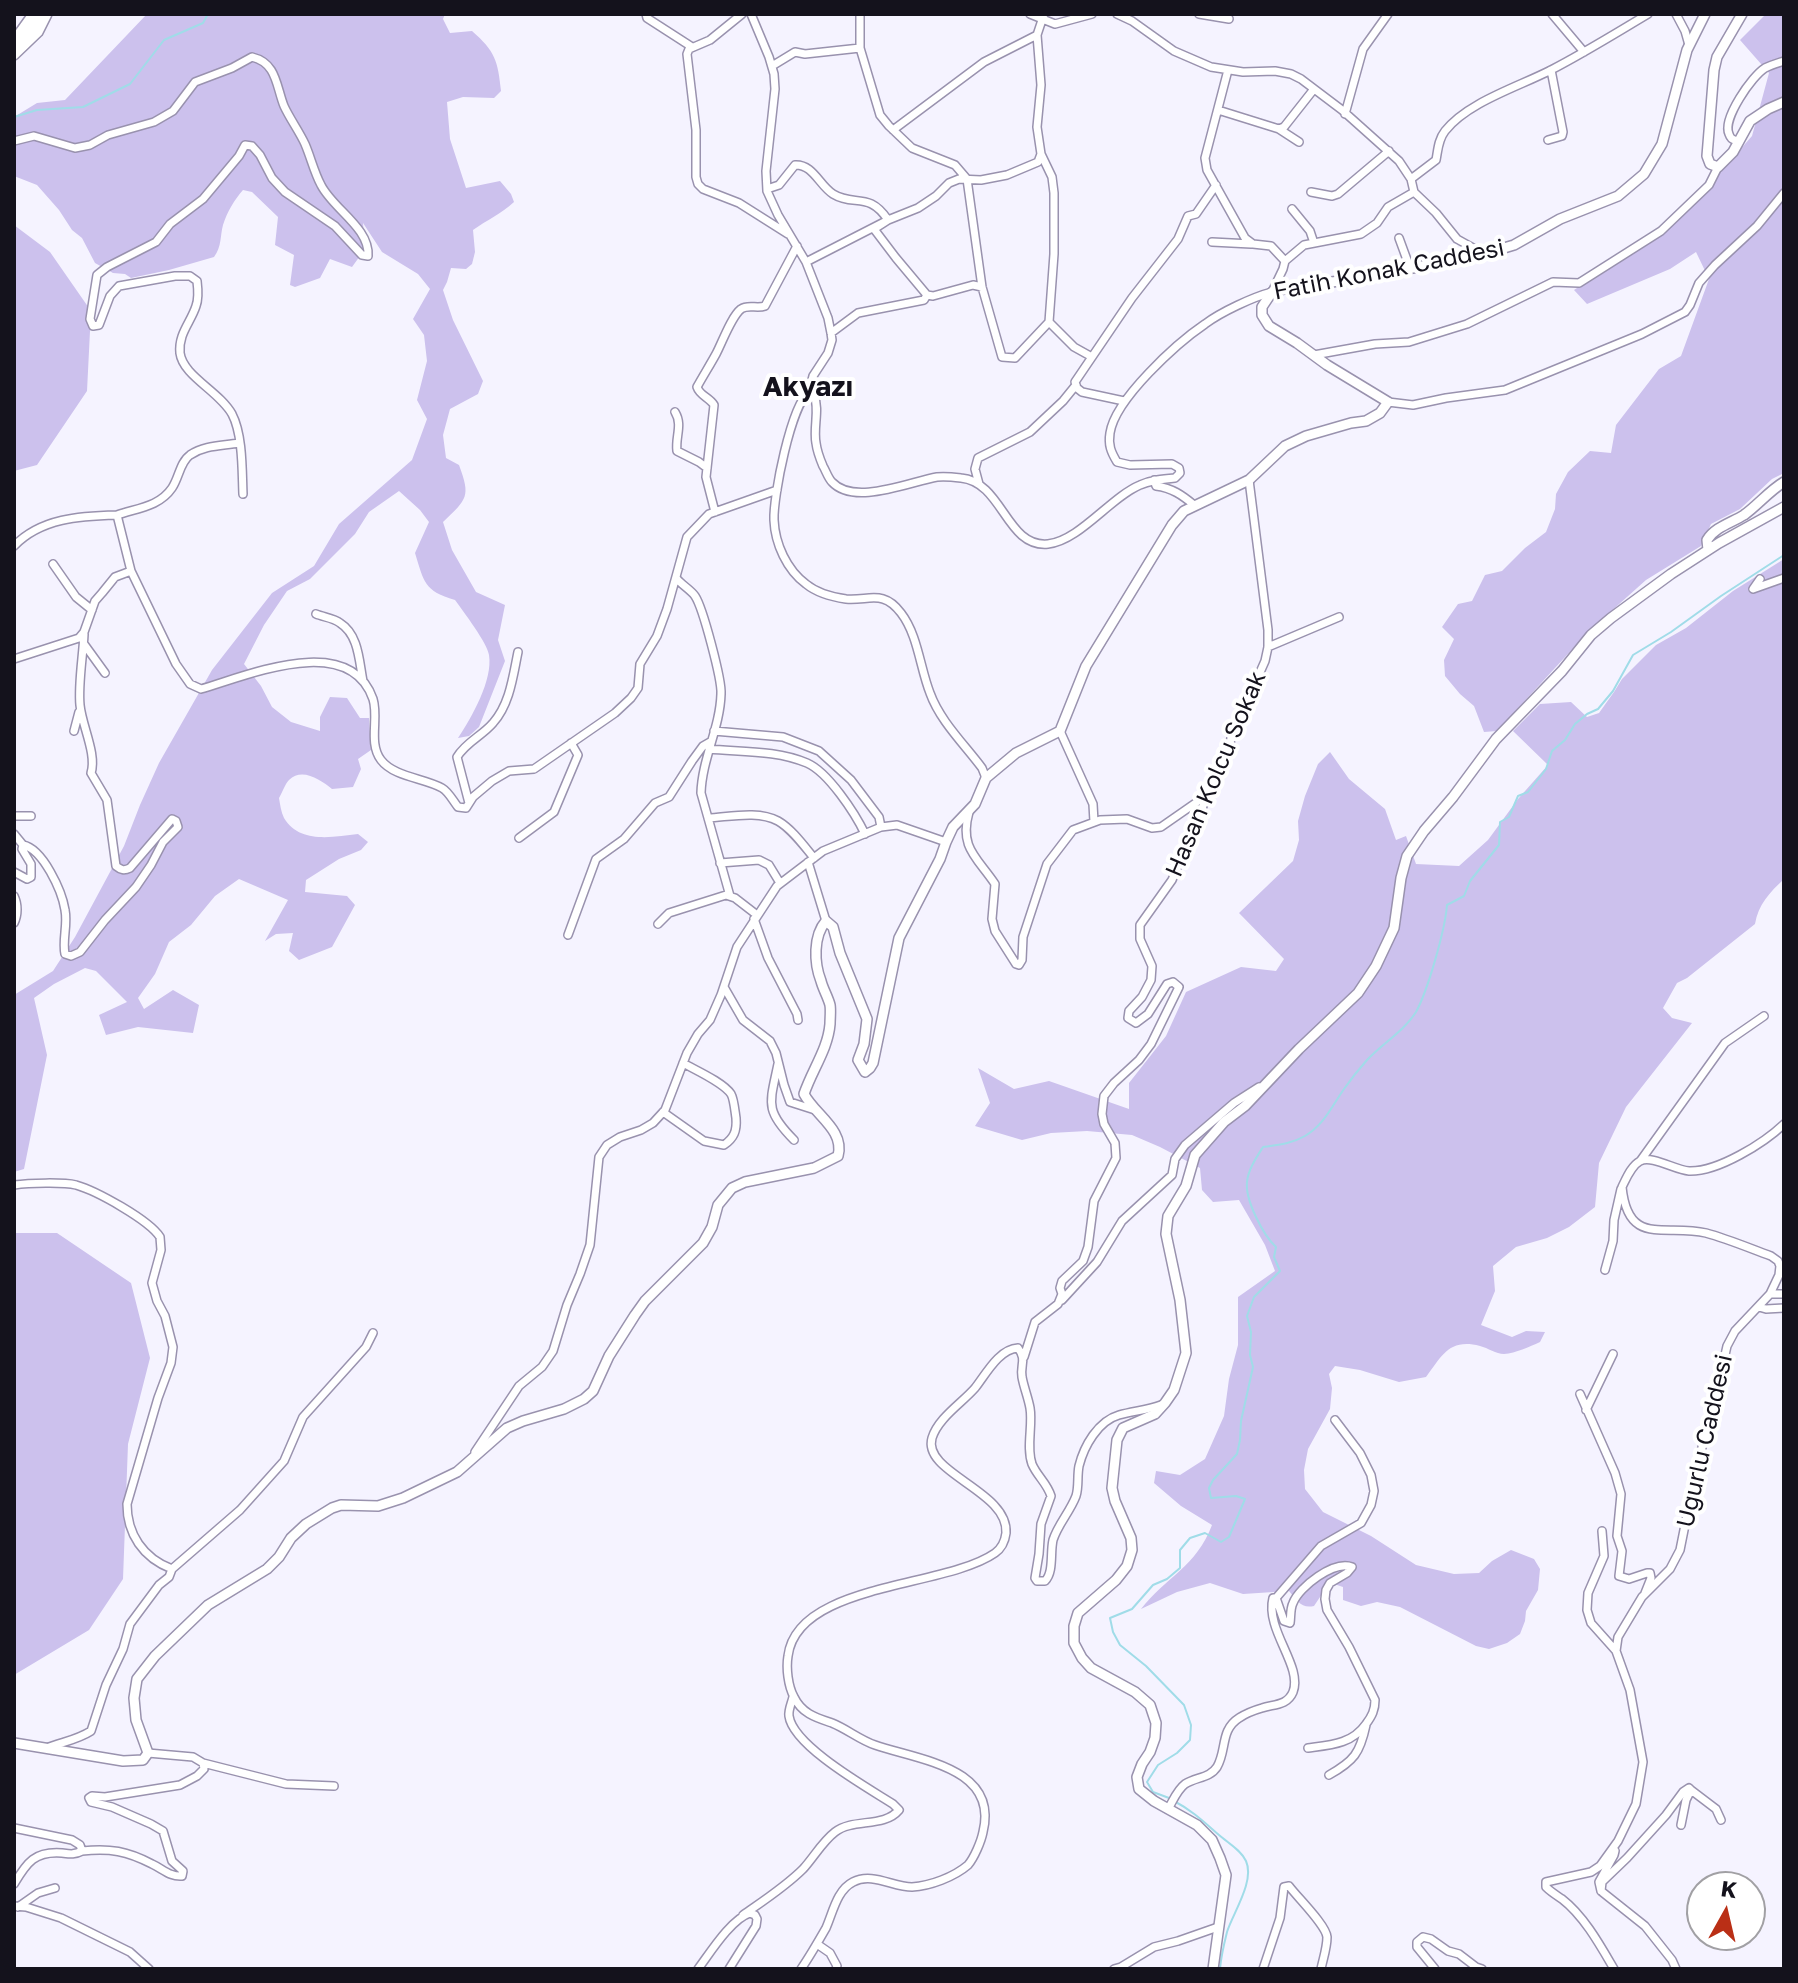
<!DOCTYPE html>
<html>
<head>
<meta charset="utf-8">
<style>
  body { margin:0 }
  #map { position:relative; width:1798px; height:1983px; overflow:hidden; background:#f5f3ff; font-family:"Golos Text",sans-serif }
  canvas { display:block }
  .frame { position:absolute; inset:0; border:16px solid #14121c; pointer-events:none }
  .north { position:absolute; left:1686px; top:1871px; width:80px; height:80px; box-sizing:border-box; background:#fff; border:2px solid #a1a0a4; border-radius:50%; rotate:8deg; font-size:22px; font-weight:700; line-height:32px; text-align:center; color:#14121c }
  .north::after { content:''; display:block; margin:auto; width:28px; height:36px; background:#ba2f16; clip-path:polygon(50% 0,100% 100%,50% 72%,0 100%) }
</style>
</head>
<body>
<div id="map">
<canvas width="1798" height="1983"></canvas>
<div class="frame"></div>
<div class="north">K</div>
</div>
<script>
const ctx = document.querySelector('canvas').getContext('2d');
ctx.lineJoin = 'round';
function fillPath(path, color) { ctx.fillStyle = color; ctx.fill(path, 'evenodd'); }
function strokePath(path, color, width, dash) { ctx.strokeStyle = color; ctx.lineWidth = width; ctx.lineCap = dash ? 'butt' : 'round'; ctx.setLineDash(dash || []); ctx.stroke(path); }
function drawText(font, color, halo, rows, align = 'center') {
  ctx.font = font + ' "Golos Text",sans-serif'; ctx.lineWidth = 8; ctx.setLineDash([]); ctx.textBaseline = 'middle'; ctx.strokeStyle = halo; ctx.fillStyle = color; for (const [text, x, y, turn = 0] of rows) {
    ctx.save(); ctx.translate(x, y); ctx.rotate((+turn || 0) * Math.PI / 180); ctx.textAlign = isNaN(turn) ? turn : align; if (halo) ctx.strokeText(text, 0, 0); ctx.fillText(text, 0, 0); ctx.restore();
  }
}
fillPath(new Path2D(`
  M147,14h298l-2,5 7,14 22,-2c23,20 26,30 29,60l-7,7 -31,-1 -16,5 3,37 16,49 34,-7 11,13 3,8c-13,12 -27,18 -41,28l2,22 -3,12 -6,5 -15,-1 -4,14 -4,8 10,30 30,61 -5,13 -28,15 -7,26 3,23 13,7c12,32 8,34 -16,57l9,28 24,42 29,13 -7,35 7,21 -26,66 -10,9 -11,2c14,-21 35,-58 31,-83 -1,-11 -26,-44 -34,-55 -31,-9 -31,-18 -40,-47l14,-31 -9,-12 -21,-19 -30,21 -14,22 -45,45 -23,12 -23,34 -20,39 17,22 11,21 19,15 29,9v-14l10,-20 17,1 13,20h9l2,32 -13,9 3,10 -8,18 -21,2c-11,-9 -30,-22 -43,-9 -4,4 -7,13 -10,18 1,6 2,14 5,20 16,26 48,19 74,16l10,8 -7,8 -22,9 -33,21 -1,12 42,4 8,9 -23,42 -33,13 -10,-9 4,-18 -17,1 -11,7 23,-41 -49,-21 -24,17 -24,29 -22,17 -14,32 -17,24 6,11 29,-19 26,15 -6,28 -55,-6 -32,8 -7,-20 28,-13 -31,-31 -11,-3 -31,16 -20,14 13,57 -23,114 -10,3v-177l39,-24 22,-34 49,-91 16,-41 19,-42 53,-93 60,-77 42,-27 25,-42 73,-64 15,-41 -10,-19 10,-39 -3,-26 -11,-16 17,-30 -12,-15 -36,-22 -19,-29 2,26 -13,18 -22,-8 -10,19 -25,9 -5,-2 4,-30 -19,-10 3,-28 -26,-25 -9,-2c-8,9 -16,22 -20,35 -3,11 -1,21 -9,32l-45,13 -38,8 -6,-4 -12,-1 -18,-10 -13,-25 -10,-8 -13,-20 -22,-25 -23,-9v-59l23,-14 28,-3z
  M1766,14h18v459l-12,6 -32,30 -29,15 -10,22 -55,34 -57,51 -92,100 -13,1 -10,-26 -14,-12 -15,-18 -1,-16 10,-21 -12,-12 16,-23 14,-3 13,-26 17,-4 23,-23 21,-16 9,-23 1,-15 12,-22 22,-21 21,2 5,-28 43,-56 22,-13 28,-77 -13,-27 -26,17 -83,35 -13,-14 62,-41 73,-64 43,-49 17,-63 -29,-33z
  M14,225l36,27 41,59 -4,80 -50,74 -23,6z
  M1784,559v320c-14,13 -26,26 -29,45l-68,54 -10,5 -14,25 9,10 20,5 -66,84 -27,56 -4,44 -26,20 -22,11 -31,9 -23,19 2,25 -14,34 31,12 14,-6 19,1 -5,10c-11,5 -24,11 -36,12 -8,0 -16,-6 -24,-8 -31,-8 -38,10 -54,31l-27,5 -39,-12 -25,-4 -6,8 3,14 -2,21 -22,40 -4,21 1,19 18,23 48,24 45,29 38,9 25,-1 13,-12 19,-11 23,9 6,10 -2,21 -12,21 -1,10 -5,13 -13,9 -18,6 -13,-3 -76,-39 -23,-5 -16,4 -18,-6v-13l-9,-3 -12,10 -8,12c-13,3 -17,-6 -25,-15l-46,3 -33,-11 -33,9 -36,17c24,-31 56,-43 71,-84l-31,-19 -27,-23 2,-12 24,4 25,-16 19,-43 5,-37 9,-34v-48l37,-26 -10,-26 -26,-45 -26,2 -11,-12 -2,-22 -40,-21 -28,-12 -45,-4 -36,2 -29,7 -47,-14 15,-23 -12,-35 36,21 35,-8 80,28v-26l37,-47 20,-44 55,-25 35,4 8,-12 -45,-46 54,-52 6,-21 -1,-19 7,-25 13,-32 12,-12 19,27 36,30 11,31 10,-4 10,28 43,2 29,-26 30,-41 30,-34 -35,-34 27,-27 31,-2 16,15 12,-4 15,-21 8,-13 34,-34 30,-17 47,-37z
  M14,1233h43l74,50 19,75 -22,86 -5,135 -34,51 -75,45z`), '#ccc1ed');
strokePath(new Path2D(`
  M14,117l23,-7 46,-3 47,-23 34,-44 39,-17 5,-9
  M1169,1798l-16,-6 -6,-10 11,-17 19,-12 13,-13 1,-15 -7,-20 -38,-39 -26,-21 -7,-13 -3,-14 22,-9 21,-24 14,-6 13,-11v-18l10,-12 15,-5 16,9 8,-5 16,-38 -9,-3 -25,2 -2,-10 4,-8 24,-26 3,-14 1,-19 12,-54 -3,-12 1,-23 -4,-16 7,-19 26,-26 -6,-14 2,-10c-13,-12 -31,-47 -29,-65 1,-12 9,-24 16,-35 15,-2 28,-3 42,-11 19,-11 27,-30 39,-47 7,-10 15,-20 23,-29 15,-16 37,-29 49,-48 12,-22 29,-82 31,-107l17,-9 6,-15 29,-36 1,-23 9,-5 9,-21 10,-4 18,-23 6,-18 13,-11 10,-16 12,-10 11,-5 15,-18 20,-36 38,-23 50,-36 63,-41
  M1174,1801c19,10 30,21 45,34 9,8 22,15 27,26 9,20 -13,52 -19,71 -3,12 -6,24 -7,37`), '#a0dce8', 2);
const minor = new Path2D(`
  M646,14l1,4 45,29
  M742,14l-32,26 -21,9 -2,5 9,76v47l2,7 5,5 36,14 49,31
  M751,14l18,43 5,17 1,15 -9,82 1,20 11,24 28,47 22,56 3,15 1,7 -4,13 -15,23 -4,16c-18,13 -36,105 -35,128 1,24 13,50 32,64 11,9 26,13 40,15 23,2 37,-10 55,14 17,22 19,55 29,80 10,28 35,52 52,75l4,10
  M860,14v34l20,67 9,11 23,22 43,17 12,14 15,108 20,70 13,1 34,-36 5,-68v-61l-2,-16 -11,-23
  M1030,14l25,10 37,-10
  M1117,14l15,7 42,30 37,16 32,5 32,-1 16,3 10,5 41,31 57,51 12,18 3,13 22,21 21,26 27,15
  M1199,14l30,5
  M1552,14l32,38
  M1676,14l9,17 4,14
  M14,39l18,-25
  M772,66l23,-14 10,2 55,-6
  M1218,110l61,19 5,-2 30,-38
  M1345,114l18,-65 25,-35
  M1279,129l20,13
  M893,130l91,-68 53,-27
  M1548,140l14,-4 1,-4 -12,-62
  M14,141l20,-5 41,12 15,-3 18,-10 46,-13 19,-11 22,-29 37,-14 20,-11c25,6 24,29 32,49 6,13 15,25 21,38 6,14 9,28 16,41 12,24 49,43 47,71l-6,-1 -27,-29 -50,-34 -13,-14 -12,-23 -8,-9 -7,-1 -6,11 -36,43 -33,25 -14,18 -49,25 -10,8 -7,44 3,7 6,-1 11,-29 9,-10 56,-10h15l7,5c1,8 2,17 -1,25 -5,16 -18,28 -16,47 3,23 39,38 52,61 11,21 10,57 11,80
  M1739,142c-6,-3 -8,-2 -10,-8 -7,-15 23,-58 36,-66 6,-3 13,-5 19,-7
  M1411,179l25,-19c2,-10 2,-20 9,-29 23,-29 73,-44 106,-61 33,-17 65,-37 97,-56
  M767,189l12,-4 16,-20c18,-1 24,20 38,29 21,13 36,-3 55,26l-14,9 22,29 31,37
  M1311,192l21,4 6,-2 51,-43
  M1292,209l18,22 4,12
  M1399,238l11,30
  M1212,242l39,2
  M1285,261l19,-16 57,-11 16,-11 11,-16 26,-15
  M806,262l82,-42 30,-12 18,-12 13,-13 10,-4 22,1 26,-5 31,-13 3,-8 -4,-27 4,-42 -4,-50 7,-21
  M1049,322l25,25 18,10
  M831,333l27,-20 66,-13 3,-5 6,1 40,-11 9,2
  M1314,355l61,-11 34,-2 58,-18 86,-42 26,1 82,-52 48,-46 9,-18
  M809,392l5,3c6,15 -1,32 2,48 1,8 4,16 7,23 3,5 5,12 9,16 22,24 77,0 105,-5 8,-1 16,0 24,1 42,4 45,70 87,66 31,-3 63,-47 92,-59 11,-5 23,-6 35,-7l5,-5 -1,-5 -7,-4 -42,1 -13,-3c-6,-10 -9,-17 -7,-29 5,-34 67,-90 95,-109 16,-12 48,-27 67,-32l11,-23 2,-8 -14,-15 -18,-2 -8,-6 -38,-68 -2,-12 23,-88
  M1124,401l-42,-9 -5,-4 -2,-6 57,-84 46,-59 10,-23 8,-2 20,-29
  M1388,402l25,3 33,-7 59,-8 137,-56 43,-22 5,-7 9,-22 16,-18 42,-39 27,-33
  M675,412c8,13 0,25 2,39l22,11 8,6
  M1154,480l2,6c16,2 26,9 38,19
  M979,484l-4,-15 3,-11 52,-26 33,-31 13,-16
  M715,512l-9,-35 8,-72c-5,-8 -14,-9 -17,-18 6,-11 13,-22 19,-33 6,-11 15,-37 25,-45 7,-5 16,0 24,-3l32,-60
  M14,546c27,-28 66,-30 103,-31
  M53,564l23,33 16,13
  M131,571l-14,-56c20,-7 42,-8 55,-27 7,-10 8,-26 18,-33 15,-10 32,-9 49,-12
  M677,579c5,6 14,11 18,17 8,12 27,84 26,98 -1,34 -19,65 -20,99l29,103
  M1760,579l-7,10 31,-11
  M316,614c7,3 18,4 24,9 19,12 19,38 23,58
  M84,644l21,29
  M1268,647l71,-30
  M14,659l65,-21 5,-6 11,-31 7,-8 13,-16 16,-6 45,93 14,20 11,5c46,-13 148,-58 172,10 6,19 -5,44 8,61 13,17 43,18 61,28 7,4 11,13 16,19l8,1 7,-11 19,-16 17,-10 25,-2 81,-56 16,-15 7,-10 2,-24 17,-28 10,-27 20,-72 22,-23 68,-24
  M74,731l5,-19
  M714,731l69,6 36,14 32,29 28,37 2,10
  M1060,731l33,73 1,18
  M709,749c32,3 68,1 98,14 21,9 48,50 58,71
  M469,803l-12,-46c9,-15 25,-21 36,-34 17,-19 20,-47 25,-71
  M969,812c-10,36 8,45 26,72l-3,35 3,12 21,33 3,1 3,-5 1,-23 24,-73 26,-34 27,-10 27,-1 25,9 9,-1 46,-32
  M14,816h17
  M708,818c21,-1 50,-8 70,3 14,8 26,25 36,37
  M14,834l9,11
  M519,838l35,-26 24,-57 -7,-12
  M808,862l18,59
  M720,863l39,-3 10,5 11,18
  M14,872l13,7 4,-2v-13l-9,-15 1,-4c20,4 39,46 42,65 3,15 -3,30 0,44l6,2 9,-4 25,-32 31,-33 15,-22 12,-23 15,-15 -2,-6 -4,-2 -42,49c-6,3 -9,2 -14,-2l-9,-66 -16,-27c6,-19 -9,-47 -11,-68 -2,-21 3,-49 4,-71
  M14,896c4,8 4,19 0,27
  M754,919l14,39 29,56 1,6
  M658,924l11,-11 57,-18 9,3 22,17
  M568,935l28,-76 28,-20 31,-36 14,-6 23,-36 11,-15 7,-4
  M724,987l19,33 27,21 6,12 8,32 6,17 25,8
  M778,1064c-8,39 -14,46 16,76
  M663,1112l41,29 20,4c10,-7 13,-14 12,-27 -1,-6 -2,-19 -5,-24 -8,-12 -36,-24 -48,-31
  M1641,1160l84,-117 39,-27
  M14,1185c15,-2 49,-3 62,0 21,6 73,35 84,52l1,13 -9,33 5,18 8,15 8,31 -2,16 -13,35 -31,106c0,30 16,54 45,65
  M1605,1270l8,-29 1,-21 7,-31
  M1770,1294h14
  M1062,1300l35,-38 25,-41 50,-46 3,-16 10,-14 49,-42 25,-16
  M1759,1307l7,2 18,-1
  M1024,1357l11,-35 23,-18 4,-10 -2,-6 2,-7 21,-20 5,-14 6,-46 22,-43 -1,-15 -11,-19 -2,-10 2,-18 10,-13 25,-23 12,-16 28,-57 -6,-5 -6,2 -19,30 -12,9 -8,-5 1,-7 13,-14 9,-17 1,-14 -12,-27v-14l32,-45 36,-86 20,-39 3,-17 34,-77 3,-14v-17l-19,-150
  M1580,1394l35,79 6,21 -4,42 5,15 -3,25 10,3 18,-6h3l1,5 -6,15
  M1586,1410l27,-56
  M475,1452l44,-66 23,-19 11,-16 14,-46 13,-31 10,-29 9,-88 8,-12 13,-8 21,-7 12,-7 12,-13 22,-57 11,-19 12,-14 11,-25 16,-48 40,-61 46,-35 58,-24 16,-2 49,17
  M1602,1531l2,25 -16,37 -1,17 4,13 25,28
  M1276,1598l8,23 6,2c1,-6 0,-14 3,-20 6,-16 41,-43 59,-36l-5,6 -17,10 -4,7 -1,9 2,11 22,37 26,53c0,10 -3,16 -9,24 -14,20 -35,21 -58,24
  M47,1748c15,-6 30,-8 44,-17l15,-46 17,-36 7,-25 29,-39 10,-8 3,-8 68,-59 44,-49 19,-44 63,-70 7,-14
  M203,1763l83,21 48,2
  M1329,1775c25,-14 31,-22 37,-50
  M1691,1790l25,19 5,11
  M1168,1809c5,-8 9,-19 17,-25 11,-7 25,-6 32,-17 10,-17 3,-37 22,-49 6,-4 16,-8 23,-10 12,-4 25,-2 31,-16 10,-26 -28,-62 -20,-94h3l45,-52 40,-23 10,-18 3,-14 -3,-16 -11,-22 -25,-33
  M14,1828l58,12 8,5 2,6c-8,4 -12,3 -20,2 -27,-2 -35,9 -48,31
  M82,1851c28,-3 45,0 70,13 11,5 18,13 30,12l1,-5 -11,-10 -9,-30 -12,-7 -39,-17 -21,-5 -2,-4 3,-2 13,1 75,-12 17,-9 7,-7 -1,-6 -10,-6 -45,-4
  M1615,1851l-1,4 -15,27 2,9 44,35 27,34 4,9
  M1601,1891l1,-9 25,-24 39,-43 17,-23 6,-4 2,2 -5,10 -5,25
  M14,1906l12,1 35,11 69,34 19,17
  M18,1907l20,-14 17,-5
  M743,1915c20,-14 42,-28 60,-46 11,-12 19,-27 32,-37 18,-14 49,-4 64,-22l-6,-6c-25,-16 -100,-58 -104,-88 -1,-6 3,-14 4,-19
  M817,1944l13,9 7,13 -1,3
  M698,1969c12,-16 33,-50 52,-56l5,2 2,4 -1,7 -27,43
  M801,1969c9,-13 17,-27 25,-41 7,-16 11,-38 27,-46 19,-10 40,5 59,5 18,-1 42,-10 56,-22 6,-7 13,-23 15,-33 16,-65 -65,-72 -108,-87 -15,-5 -28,-16 -43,-22 -15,-5 -30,-9 -38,-26 -6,-11 -8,-29 -6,-41 9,-73 157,-68 207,-103 7,-5 10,-12 11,-20 3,-42 -84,-60 -74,-95 6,-20 30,-35 43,-50 11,-14 24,-39 43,-40 9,12 2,16 4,29 2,11 6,20 8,31 3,17 -4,39 2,56 5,12 15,19 19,32l-10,28 -2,30 -4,24 2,3h8c9,-9 5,-28 8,-41 5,-16 17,-28 23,-44 3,-9 1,-20 3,-30 5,-20 19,-45 40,-51 15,-4 28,-5 42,-10
  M1114,1969l7,-2 33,-20 24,-6 40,-14
  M1263,1969l17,-51 4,-31 5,-1c9,12 37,39 38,51 0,11 -4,22 -6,32
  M1435,1969l-18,-22v-5l6,-5 8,2 17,12 11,3 17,13 6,2
  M1614,1969c-14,-24 -30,-53 -52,-70 -6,-4 -11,-7 -16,-12v-5l45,-10 9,-6 18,-25 18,-37 7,-42 -13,-72 -14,-39 2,-14 24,-40 28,-28 10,-19 16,-80 20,-75 11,-49 8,-15 35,-37 9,-19 1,-9 -2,-5 -7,-5c-22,-8 -43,-17 -65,-23 -40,-10 -78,15 -84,-46 4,-8 9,-21 18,-26 12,-6 35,9 49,10 29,1 75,-28 95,-47`);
const major = new Path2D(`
  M1742,14l-25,43 -3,13 -7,86 3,8 8,3 15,-15 17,-31 18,-12 16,-7
  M14,45c11,-9 19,-19 24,-31
  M14,55l24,-23 9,-18
  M1708,550l-1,-10c8,-13 24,-17 37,-25 14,-10 25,-24 40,-33
  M14,1743l109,18 20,-1 5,-7 -12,-33 -2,-22 3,-19 18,-23 53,-51 59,-36 12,-12 12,-19 15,-14 26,-16 9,-3 37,1 25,-8 54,-26 50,-44 16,-7 41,-12 20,-10 9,-8 16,-35 26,-41 10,-14 58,-58 9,-16 6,-22 14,-17 13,-6 69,-14 24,-12c7,-26 -23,-41 -34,-62 8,-24 24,-45 26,-70 0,-6 1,-14 0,-19 -2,-8 -7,-16 -9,-24 -7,-18 -8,-45 5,-60l7,6 7,26 27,66 -3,25 -6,16 7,12 5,-4 3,-5 26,-125 41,-79 6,-17 7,-15 22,-23 11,-26 30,-25 44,-22 26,-65 86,-141 12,-14 65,-31 36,-34 21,-10 45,-13 15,-2 14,-8 8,-11 -61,-37 -30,-22 -28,-17 -7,-11v-8l10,-15 29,-7 50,-5 133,-26 30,-9 46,-26 58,-23 26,-22 18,-30 25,-94 18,-36
  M1213,1969l13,-94 -6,-17 -8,-18 -15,-15 -43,-24 -15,-12 -2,-12 5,-13 8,-12 5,-14 1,-15 -6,-18 -15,-13 -44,-24 -9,-10 -8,-15v-17l4,-13 38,-33 11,-14 5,-16 -1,-12 -16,-37 -3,-13 5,-48 6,-12 32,-14 10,-11 9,-13 12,-37 -6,-53 -14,-66 2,-18 18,-30 9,-31 29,-33 21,-16 54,-57 59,-56 18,-27 18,-38 7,-50 6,-22 17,-25 29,-34 43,-58 66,-68 29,-36 20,-17 60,-44 48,-31 65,-36`);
strokePath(minor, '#9992ae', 10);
strokePath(major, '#9992ae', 12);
strokePath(minor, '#fff', 7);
strokePath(major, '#fff', 9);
drawText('24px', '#14121c', '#fff', [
  ["Fatih Konak Caddesi",1389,270,-11],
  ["Hasan Kolcu Sokak",1216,774,-67],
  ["Uğurlu Caddesi",1705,1441,-77]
]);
drawText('bold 28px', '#14121c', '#fff', [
  ["Akyazı",808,387]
]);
</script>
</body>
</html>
